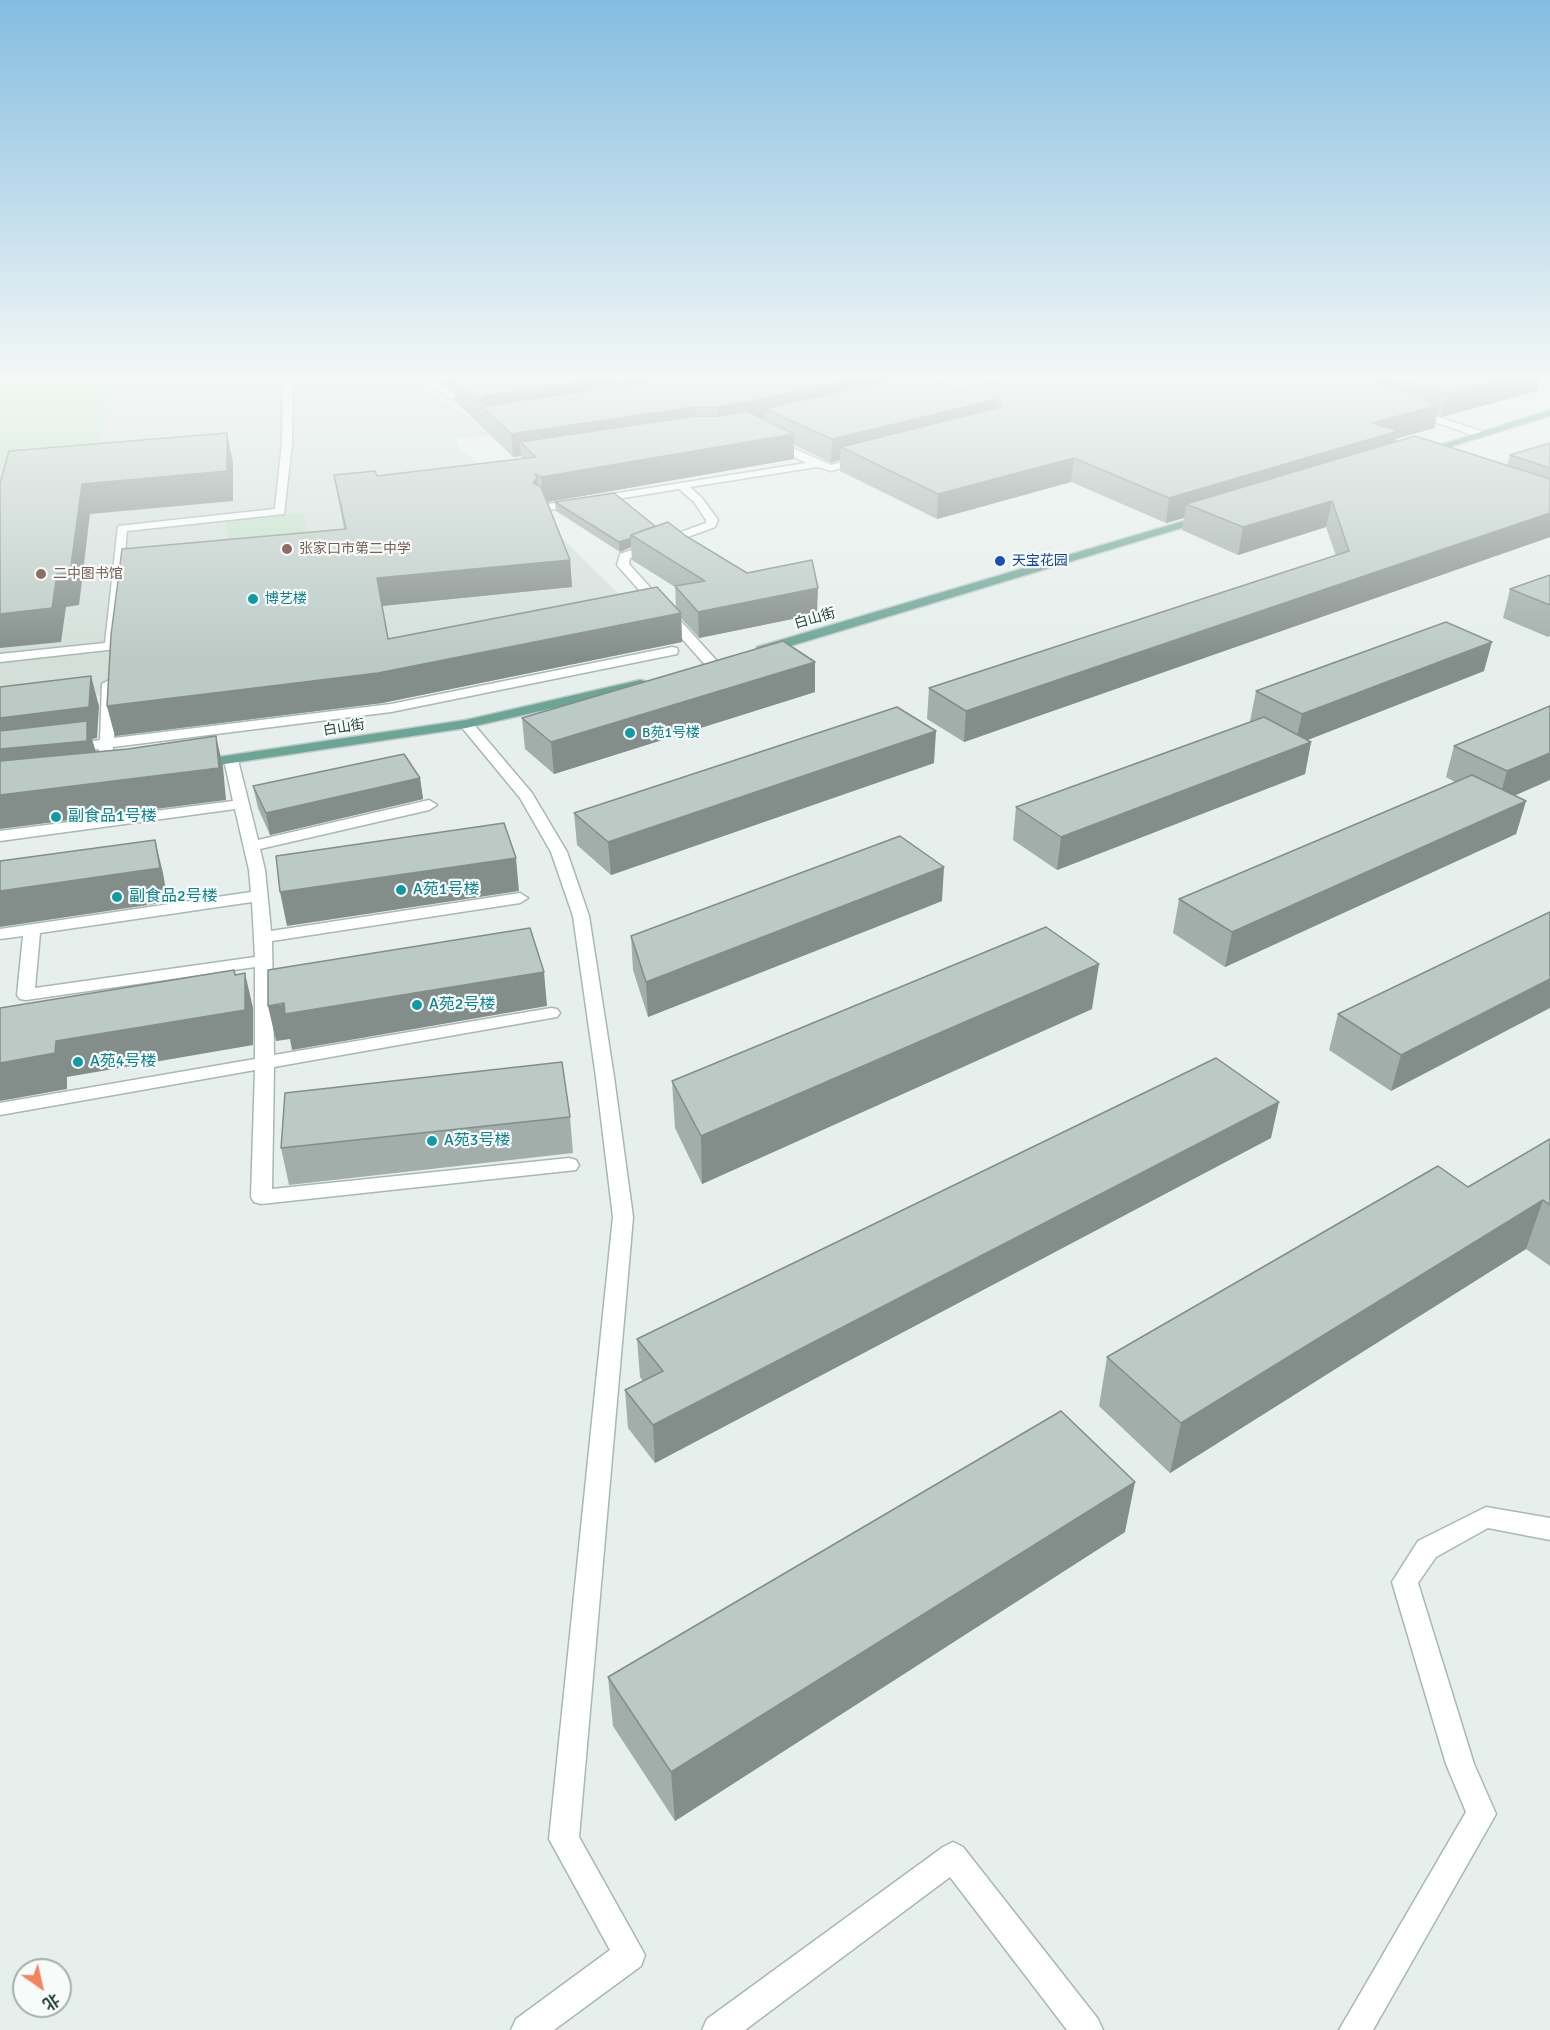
<!DOCTYPE html>
<html>
<head>
<meta charset="utf-8">
<style>
  body { margin:0 }
  #map { position:relative; width:1550px; height:2030px; overflow:hidden; background:#e6efeb; font-family:Signika,"Noto Sans SC",sans-serif }
  canvas { display:block }
  .north { position:absolute; left:12px; top:1958px; width:60px; height:60px; box-sizing:border-box; background:#f7fbf9; border:2px solid #a3b1ad; border-radius:50%; rotate:146deg; font-size:16px; font-weight:700; line-height:24px; text-align:center; color:#24423a }
  .north::after { content:''; display:block; margin:auto; width:21px; height:27px; background:#f4845f; clip-path:polygon(50% 0,100% 100%,50% 72%,0 100%) }
</style>
</head>
<body>
<div id="map">
<canvas width="1550" height="2030"></canvas>
<div class="north">北</div>
</div>
<script>
const ctx = document.querySelector('canvas').getContext('2d');
ctx.lineJoin = 'round';
function fillPath(path, color) { ctx.fillStyle = color; ctx.fill(path, 'evenodd'); }
function strokePath(path, color, width, dash) { ctx.strokeStyle = color; ctx.lineWidth = width; ctx.lineCap = dash ? 'butt' : 'round'; ctx.setLineDash(dash || []); ctx.stroke(path); }
function drawText(font, color, halo, rows, align = 'center') {
  ctx.font = font + ' Signika,"Noto Sans SC",sans-serif'; ctx.lineWidth = 4.5; ctx.setLineDash([]); ctx.textBaseline = 'middle'; ctx.strokeStyle = halo; ctx.fillStyle = color; for (const [text, x, y, turn = 0] of rows) {
    ctx.save(); ctx.translate(x, y); ctx.rotate((+turn || 0) * Math.PI / 180); ctx.textAlign = isNaN(turn) ? turn : align; if (halo) ctx.strokeText(text, 0, 0); ctx.fillText(text, 0, 0); ctx.restore();
  }
}
fillPath(new Path2D(`
  M0,376h408l86,59 -39,3 5,11 51,39 124,122 -517,83 -118,14z`), '#d4dfda');
fillPath(new Path2D(`
  M0,376h114l-17,79 -34,11 -63,6z
  M304,513l6,40 -81,8 -2,-40z`), '#bfe0c8');
const minor = new Path2D(`
  M283,376h10l-1,67 -8,71 -157,17 -11,118 -116,13v-8l105,-11 13,-117 157,-17 7,-66z
  M415,376h11l27,17 24,-6 5,3 -31,9z
  M1414,409l70,23 1,2 -9,2 -65,-22 -2,-2z
  M773,439l58,26 31,-8 5,3 -36,11 -14,-4 -127,20 12,11 16,22 -3,7 -85,31 -1,6 88,97 2,3 -2,3h-10l-90,-102 3,-11 86,-31v-3l-12,-18 -15,-13 -136,22 -6,-3 6,-3 263,-42 -37,-19 -1,-2z
  M672,647l5,1 1,3 -1,3 -286,58 -278,35v8l-7,4 -7,-4v-6l-29,3 -7,-4 7,-4 30,-4 2,-56 7,-4 7,4 -2,54 277,-34z
  M466,720l5,1 61,72 35,59 22,64 25,161 19,140 -54,620 66,118 -4,11 -87,64h-43l5,-11 94,-69 -61,-111 64,-622 -17,-140 -23,-161 -22,-64 -31,-54 -61,-74z
  M231,756l7,4 20,80 171,-40 8,5 -8,5 -169,39 5,21 6,61 249,-38 8,5 -8,5 -248,38 2,114 277,-47 6,1 3,4 -3,4 -6,1 -277,49 -2,122 297,-31 7,2 3,5 -3,5 -315,34 -7,-2 -3,-5 4,-127 -255,45v-12l255,-44v-92l-229,33 -6,-1 -3,-4 6,-59 -23,3v-10l251,-37 -2,-22 -14,-61 -235,32v-10l233,-30 -9,-41zM252,902l3,55 -220,31 5,-55z
  M1486,1507l64,11v22l-62,-12 -52,29 -18,26 56,181 22,50 -123,216h-34l127,-218 -20,-48 -54,-182 26,-41z
  M953,1842l10,5 135,172 5,11h-36l-117,-153 -205,153h-43l5,-11 236,-172z`);
const major = new Path2D(`
  M1550,410v6l-123,38 -9,-2z
  M1204,515l4,1v4l-441,133 -5,1 -6,-4 1,-3z
  M640,680l5,1 2,3 -2,3 -179,41 -268,40 -7,-4 7,-4 268,-40z`);
strokePath(minor, '#a8b8b2', 3);
strokePath(major, '#c2cac8', 3);
fillPath(minor, '#fff');
fillPath(major, '#6aa596');
fillPath(new Path2D(`
  M429,376h475l56,13 58,-13h523l-4,15 -95,26 -5,-2 -3,13 -38,11v3l111,24 3,-11 40,-12v94l-586,205 -37,-23 2,-31 407,-132 -10,-29 -88,28 -56,-25 2,-12 -18,5 -95,-41 -134,37 -97,-48v-11l-9,3 -37,-18v14l-247,43 23,58 2,27 -190,19 6,33 288,-32 -1,-20 -43,-27 -1,-13 -11,5 -64,-41 -1,-9 101,24 30,10 131,78 -118,24 -18,-20 1,24 -300,61 -267,33 -8,-30 237,-177 -10,-54 43,1 145,-17 -1,-3 -8,1 -58,-56 -1,-10z
  M1550,575v61l-2,1 -45,-19 7,-29z
  M815,662v30l-261,82 -29,-25 -3,-31z
  M1484,671l-177,69 4,2 -6,32 -248,96 -44,-30 3,-33 235,-85 -1,-1 6,-30z
  M1550,706l-36,90 12,5 -10,33 -291,133 -52,-34 6,-34 276,-117 -9,-5 8,-31z
  M934,763l-323,112 -34,-30 -3,-32z
  M420,778l3,21 -153,36 -12,-27 -5,-22z
  M942,901l-294,116 -15,-47 -2,-34z
  M1550,912l-159,179 -62,-41 9,-36z
  M1092,1009l-390,175 -27,-56 -3,-47z
  M570,1117l3,36 -284,32 -8,-37z
  M1271,1138l-616,325 -27,-35 -3,-38 18,-9 -3,-4 -3,-38z
  M1550,1139v127l-24,-17 -356,224 -71,-67 8,-49 361,-170z
  M1125,1532l-450,289 -62,-95 -5,-49z`), '#a1aea9');
fillPath(new Path2D(`
  M452,376h82l-82,3 1,12z
  M628,376h110l-109,21z
  M867,376h37l-1,13 -138,20v12l-47,9 -1,-23z
  M1518,376h23l-4,15 -95,26 5,-23z
  M610,378l1,22 -117,18 -15,-18 6,-4z
  M1431,399l-2,9 10,-3 -5,23 -38,11 -3,16 -207,49 -2,14 -18,5 3,-25z
  M995,400l-2,23 -152,24 -1,13 -9,3 1,-24z
  M695,407l1,23 -176,12 1,14 -8,1 -2,-23z
  M227,433l6,29v39l-143,13 -11,91 -13,2 -5,35 -61,6v-34l57,-40 25,-90z
  M794,434v25l-251,44 -2,-26z
  M1074,458l-3,24 -134,37 1,-25z
  M537,478l2,26 -6,-21z
  M1332,501l-6,26 -88,28 5,-28z
  M1550,513v24l-586,205 2,-31z
  M631,538v9l-11,5 -1,-10z
  M570,560l2,27 -191,19 -4,-28z
  M818,588l-1,26 -118,24 -1,-26z
  M681,613l1,29 -300,61 -267,33 -8,-30z
  M1492,642l-8,29 -189,74 7,-31z
  M815,662v30l-261,82 -3,-32z
  M91,676l8,30 -2,32 -5,1 4,13 -96,30v-64z
  M936,731l-2,32 -323,112 -3,-33z
  M216,736l7,31 3,33 -226,29v-34z
  M1311,742l-6,32 -248,96 4,-33z
  M1550,753v27l-52,23 9,-32z
  M420,778l3,21 -153,36 -4,-22z
  M1526,801l-10,33 -291,133 7,-35z
  M155,840l8,33 5,29 -168,25v-36z
  M516,858l3,33 -232,35 -7,-34z
  M944,867l-2,34 -294,116 -2,-35z
  M1099,964l-7,45 -390,175 -1,-48z
  M544,972l3,34 -255,44 -2,-11 -14,2 -8,-35z
  M245,973l8,35v37l-186,32v12l-67,12v-38l56,-22z
  M1550,979v29l-159,83 10,-36z
  M1279,1102l-8,36 -616,325 -2,-38z
  M1543,1200l-17,49 -356,224 11,-50z
  M1135,1482l-10,50 -450,289 -4,-49z`), '#838d89');
const building = new Path2D(`
  M468,376h139l3,2 -125,18 -6,4 6,6 142,-21 46,-9h194l-119,26 -31,5h-22l-184,27 -59,-55z
  M907,376h21l32,13 58,-13h342l71,23 -7,1 15,5 -66,18 25,8 -229,67 -95,-40 -136,36 -97,-47 160,-40 1,-4 -7,-3 -163,39 -67,-30z
  M1388,376h130l-71,18z
  M747,411l47,23 -253,43 -6,-3 2,4 -4,5 8,4 29,73 -193,18 11,61 269,-52 24,26 -303,60 -271,33 4,-71 11,-86 224,-20 -12,-54 41,-4 2,5 159,-19 -16,-15 176,-26h22z
  M227,433v38l-145,13 -12,89 -13,1 -5,34 -52,6v-131l9,-32z
  M1415,436l135,43v34l-584,198 -37,-23 420,-137 -17,-50 -89,26 -57,-23z
  M1550,443v25l-40,-13z
  M614,493l41,33 -24,9v3l-12,4 -64,-40z
  M668,522l18,14 61,37 65,-13 6,28 -120,24 -23,-26 30,-5 -74,-46z
  M1550,575v30l-40,-16z
  M1446,622l46,20 -190,72 -46,-23z
  M783,641l32,21 -264,80 -29,-24z
  M91,676l-2,31 -89,11v-31z
  M1550,706v47l-43,18 -53,-25z
  M897,707l39,24 -328,111 -34,-29z
  M1264,717l47,25 -250,95 -45,-30z
  M87,721v20l-87,8v-18z
  M216,736l3,32 -219,27v-34l128,-12z
  M404,754l16,24 -154,35 -13,-27z
  M1472,775l54,26 -294,131 -53,-33z
  M504,823l12,35 -236,34 -4,-36z
  M900,836l44,31 -298,115 -15,-46z
  M155,840l5,28 -160,23v-30z
  M1550,912v67l-149,76 -63,-41z
  M1046,927l53,37 -398,172 -29,-55z
  M530,928l14,44 -259,42 -1,-11 -16,3v-36z
  M234,970l1,5 10,-2v37l-189,31 -1,12 -55,10v-55z
  M1216,1058l63,44 -626,323 -28,-35 38,-19 -26,-32z
  M562,1062l8,55 -289,31 4,-55z
  M1550,1139v66l-7,-5 -362,223 -74,-66 331,-191 30,21z
  M1061,1411l74,71 -464,290 -63,-95z`);
fillPath(building, '#bbcac4');
strokePath(building, '#838d89', 1.5);
const sky = ctx.createLinearGradient(0, 0, 0, 660);
sky.addColorStop(0, '#84bce0');
sky.addColorStop(0.57, '#f4f8f6');
sky.addColorStop(1, '#f4f8f600');
ctx.fillStyle = sky;
ctx.fillRect(0, 0, 1550, 660);
for (const [x, y, r, color] of [
  [287,549,6,"#8d6e63"],
  [1000,561,6,"#1a4fb4"],
  [41,574,6,"#8d6e63"],
  [253,599,6,"#0f9aa8"],
  [630,733,6,"#0f9aa8"],
  [56,817,6,"#0f9aa8"],
  [401,890,6,"#0f9aa8"],
  [117,897,6,"#0f9aa8"],
  [417,1005,6,"#0f9aa8"],
  [78,1062,6,"#0f9aa8"],
  [432,1141,6,"#0f9aa8"]
]) { const dot = new Path2D(); dot.arc(x, y, r, 0, 2 * Math.PI); ctx.fillStyle = color; ctx.fill(dot); strokePath(dot, '#f7fbf9', 2); }
drawText('14px', '#785e54', '#f7fbf9', [
  ["张家口市第二中学",299,549],
  ["二中图书馆",53,574]
], 'left');
drawText('14px', '#164399', '#f7fbf9', [
  ["天宝花园",1012,561]
], 'left');
drawText('14px', '#0d838f', '#f7fbf9', [
  ["博艺楼",265,599],
  ["B苑1号楼",642,733]
], 'left');
drawText('14px', '#24423a', '#f7fbf9', [
  ["白山街",815,619,-16],
  ["白山街",344,728,-9]
]);
drawText('16px', '#0d838f', '#f7fbf9', [
  ["副食品1号楼",68,817],
  ["A苑1号楼",413,890],
  ["副食品2号楼",129,897],
  ["A苑2号楼",429,1005],
  ["A苑4号楼",90,1062],
  ["A苑3号楼",444,1141]
], 'left');
</script>
</body>
</html>
